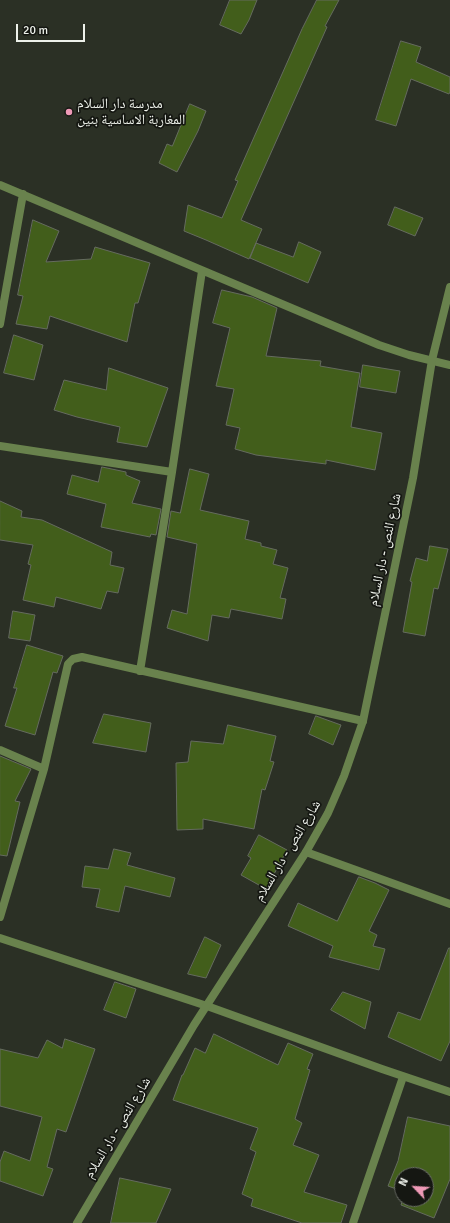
<!DOCTYPE html>
<html>
<head>
<meta charset="utf-8">
<style>
  body { margin:0 }
  #map { position:relative; width:450px; height:1223px; overflow:hidden; background:#2b3025; font-family:Signika,sans-serif }
  canvas { display:block }
  .north { position:absolute; left:394px; top:1167px; width:40px; height:40px; box-sizing:border-box; background:#151712; border:1px solid #6b6e68; border-radius:50%; rotate:295deg; font-size:11px; font-weight:700; line-height:16px; text-align:center; color:#edf1ea }
  .north::after { content:''; display:block; margin:auto; width:14px; height:18px; background:#ef9ab7; clip-path:polygon(50% 0,100% 100%,50% 72%,0 100%) }
  .scale { position:absolute; left:16px; top:24px; width:69px; height:18px; box-sizing:border-box; border:2px solid #edf1ea; border-top:0; padding-left:5px; font-size:12px; line-height:14px; white-space:nowrap; color:#edf1ea; -webkit-text-stroke:3px #151712; paint-order:stroke }
</style>
</head>
<body>
<div id="map">
<canvas width="450" height="1223"></canvas>
<div class="north">N</div>
<div class="scale">20 m</div>
</div>
<script>
const ctx = document.querySelector('canvas').getContext('2d');
ctx.lineJoin = 'round';
function fillPath(path, color) { ctx.fillStyle = color; ctx.fill(path, 'evenodd'); }
function strokePath(path, color, width, dash) { ctx.strokeStyle = color; ctx.lineWidth = width; ctx.lineCap = dash ? 'butt' : 'round'; ctx.setLineDash(dash || []); ctx.stroke(path); }
function drawText(font, color, halo, rows, align = 'center') {
  ctx.font = font + ' Signika,"Noto Naskh Arabic",sans-serif'; ctx.lineWidth = 3.5; ctx.setLineDash([]); ctx.textBaseline = 'middle'; ctx.strokeStyle = halo; ctx.fillStyle = color; for (const [text, x, y, turn = 0] of rows) {
    ctx.save(); ctx.translate(x, y); ctx.rotate((+turn || 0) * Math.PI / 180); ctx.textAlign = isNaN(turn) ? turn : align; if (halo) ctx.strokeText(text, 0, 0); ctx.fillText(text, 0, 0); ctx.restore();
  }
}
const building = new Path2D(`
  M230,0h27l-8,20 -8,14 -21,-9z
  M317,0h22l-14,26 2,1 -86,193 21,9 -13,30 -43,-19 -22,-9 4,-26 34,13 16,-37 -3,-1 67,-151z
  M401,41l20,6 -5,15 34,15v15l-1,2 -38,-15 -15,47 -20,-6z
  M190,104l16,7 -8,20 -21,41 -18,-9 8,-19 5,2z
  M395,207l28,11 -8,18 -27,-11z
  M33,220l26,11 -13,31 45,-3 4,-12 55,16 -12,40h-3l-8,39 -77,-26 -3,13 -31,-5 7,-28 -5,-1z
  M299,242l22,10 -13,31 -58,-25 6,-15 37,14z
  M222,290l30,7 25,11 -11,48 55,5 -1,5 40,7 -9,54 31,6 -7,37 -49,-10v4l-70,-9 -21,-6 5,-21 -14,-3 8,-36 -18,-3 14,-58 -17,-5z
  M14,335l29,10 -9,35 -30,-7z
  M363,365l37,6 -4,22 -36,-6z
  M109,368l59,20 -21,59 -30,-5 3,-15 -43,-10 -23,-7 10,-30 42,10z
  M102,467l24,5v3l14,6 -8,22 29,6 -5,26 -5,-1 -1,3 -49,-10 5,-23 -39,-10 5,-19 26,7z
  M190,469l19,5 -9,36 49,11 -4,18 16,4v3l16,4 -4,14 15,4 -8,30 6,1 -4,20 -51,-10 -2,9 -17,-3 -4,26 -41,-13 5,-18 15,4 10,-70 -30,-7 4,-26 9,2z
  M0,501l22,10 -1,6 21,3 70,32 -2,13 14,3 -6,25 -11,-2 -6,18 -45,-12 -2,10 -31,-7 8,-35 -3,-1 5,-19 -33,-5z
  M430,546l18,3 -10,40 -4,-1 -9,48 -22,-4 9,-50 -2,-1 6,-23 11,3z
  M13,611l22,4 -5,26 -21,-3z
  M27,645l36,11 -6,17 -4,-1 -18,63 -30,-9 12,-38h-3z
  M104,714l47,9 -5,29 -53,-9z
  M316,716l25,9 -8,20 -24,-11z
  M228,725l48,11 -6,25 4,1 -9,28 -3,-1 -8,40 -51,-10v10l-26,1 -1,-67 12,-1 3,-21 32,3z
  M0,756l31,13 -16,32 5,1 -13,54 -7,-1z
  M259,835l28,15 -21,39 -25,-14 10,-17 -3,-2z
  M114,849l17,4 -4,12 48,13 -5,19 -45,-11 -6,26 -23,-5 4,-18 -18,-2 3,-21 23,3z
  M359,877l16,6 14,7 -20,41 8,4 -4,11 12,3 -6,21 -50,-13 4,-11 -45,-20 10,-23 39,18z
  M205,937l16,8 -15,33 -18,-4z
  M449,948h1v93l-9,20 -53,-24 10,-25 22,8z
  M115,982l21,7 -10,29 -22,-8z
  M343,992l28,10 -6,27 -34,-19z
  M214,1034l64,31 10,-22 25,11 -6,15 3,1 -15,49 7,4 -9,22 26,10 -15,37 43,13 -6,18h-39l-51,-17 2,-7 -11,-5 14,-42 -6,-3 8,-21 -85,-28 9,-25h1l12,-27 10,5z
  M65,1039l30,10 -29,83 -9,-3 -10,38 6,2 -10,27 -43,-15v-19l4,-11 26,10 12,-44 -42,-11v-57l38,9 9,-18 15,8z
  M408,1117l42,9v53l-16,39 -33,-13 2,-6h23v-24h-24v16l-14,-5 10,-25z
  M120,1178l51,11 -15,34h-45z`);
fillPath(building, '#425e1b');
strokePath(building, '#656b5f', 1);
strokePath(new Path2D(`
  M0,185l379,160 30,10 41,10
  M0,324l23,-130
  M0,446l172,26
  M140,671l32,-199 30,-201
  M0,750l44,19
  M306,852l144,52
  M0,917l44,-148 24,-105 5,-5 9,-2 281,64
  M0,938l207,68 175,63 68,23
  M353,1223l50,-146`), '#69824d', 8);
strokePath(new Path2D(`
  M77,1223l117,-198 112,-173 22,-39 16,-37 19,-55 50,-243 19,-118 18,-73`), '#69824d', 8);
for (const [x, y, r, color] of [
  [69,112,4,"#ef9ab7"]
]) { const dot = new Path2D(); dot.arc(x, y, r, 0, 2 * Math.PI); ctx.fillStyle = color; ctx.fill(dot); strokePath(dot, '#151712', 1.5); }
drawText('14px', '#edf1ea', '#151712', [
  ["مدرسة دار السلام",77,104],
  ["المغاربة الاساسية بنين",77,120]
], 'left');
drawText('14px', '#edf1ea', '#151712', [
  ["شارع النص - دار السلام",385,550,-78],
  ["شارع النص - دار السلام",288,851,-59],
  ["شارع النص - دار السلام",118,1128,-59]
]);
</script>
</body>
</html>
